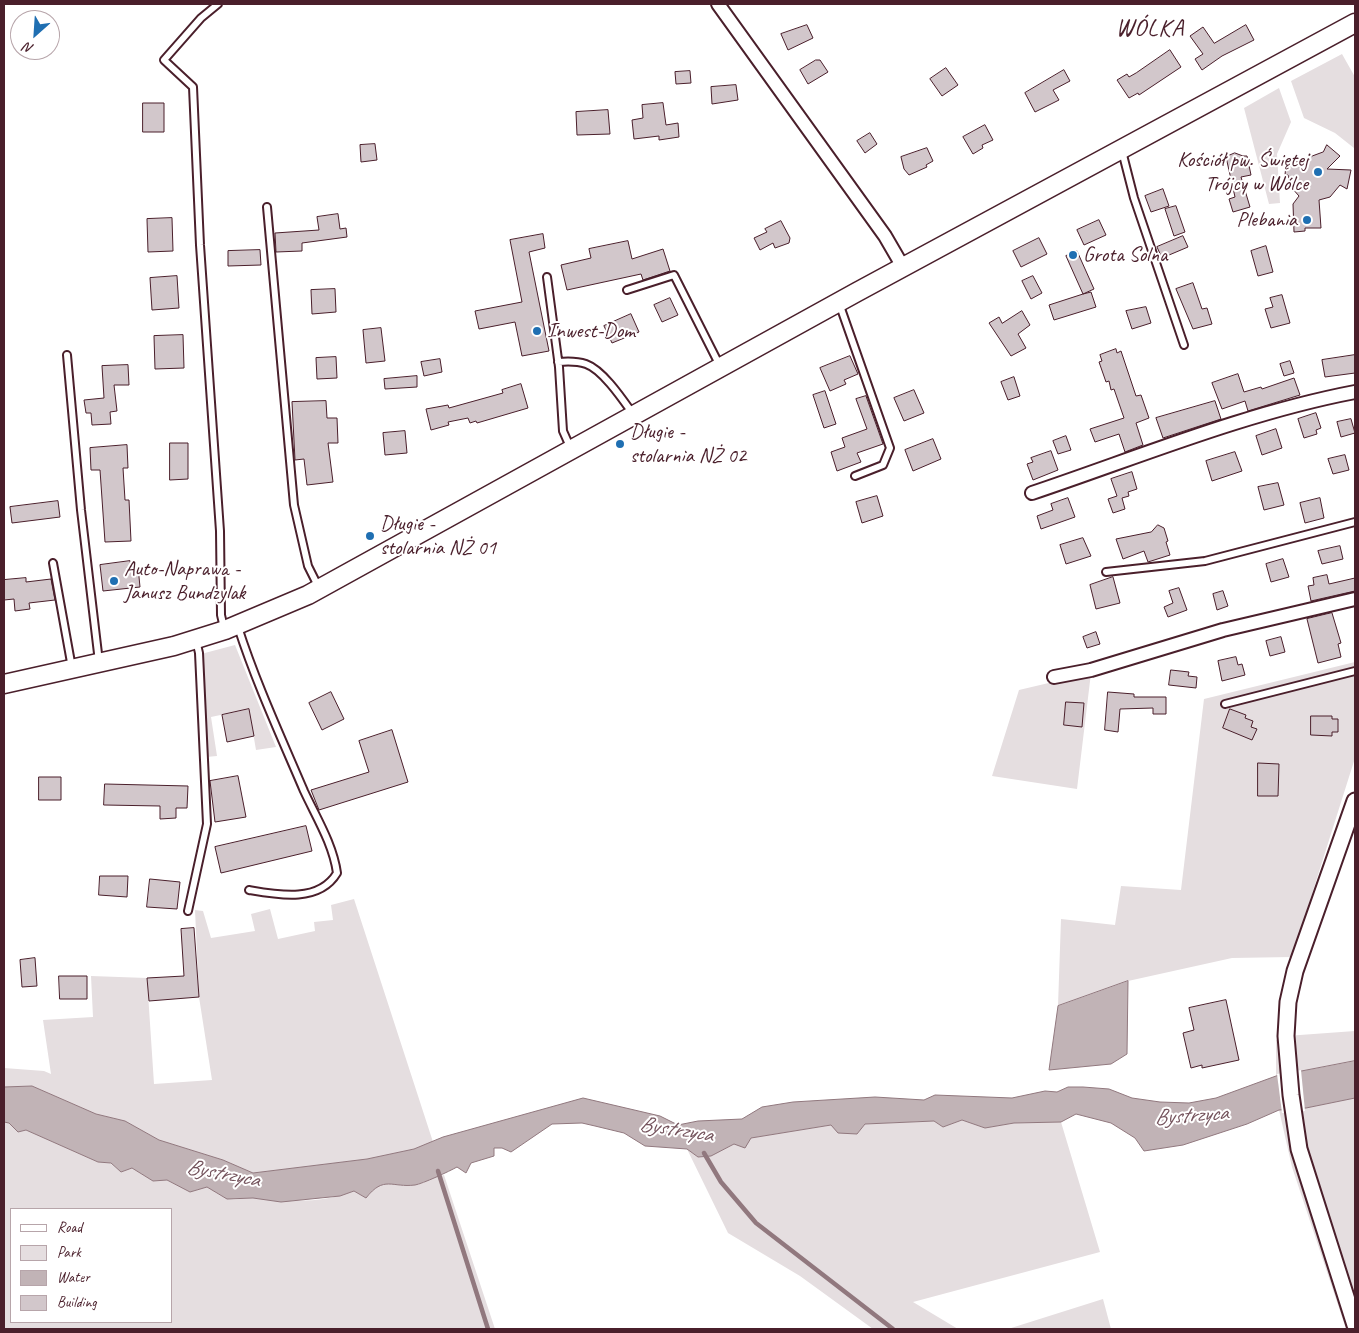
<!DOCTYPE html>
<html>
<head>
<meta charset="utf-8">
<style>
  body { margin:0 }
  #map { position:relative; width:1359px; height:1333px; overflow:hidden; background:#fff; font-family:Caveat,sans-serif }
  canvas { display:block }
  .frame { position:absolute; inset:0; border:5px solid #4a1f2b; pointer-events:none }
  .legend { position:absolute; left:10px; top:1208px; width:162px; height:115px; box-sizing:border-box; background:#fff; border:1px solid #b7a5aa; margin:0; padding:6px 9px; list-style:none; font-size:15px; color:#4a1f2b }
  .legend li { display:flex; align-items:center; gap:10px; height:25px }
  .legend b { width:25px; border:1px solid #b7a5aa }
  .north { position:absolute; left:10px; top:10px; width:50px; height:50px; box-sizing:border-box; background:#fff; border:1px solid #b7a5aa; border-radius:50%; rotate:206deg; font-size:14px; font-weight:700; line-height:20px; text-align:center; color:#4a1f2b }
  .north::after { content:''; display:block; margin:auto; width:18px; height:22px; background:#1f6fb2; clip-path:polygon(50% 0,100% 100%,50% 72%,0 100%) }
</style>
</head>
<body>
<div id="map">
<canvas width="1359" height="1333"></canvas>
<div class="frame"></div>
<ul class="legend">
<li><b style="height:6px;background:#fff"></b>Road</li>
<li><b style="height:14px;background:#e5dee0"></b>Park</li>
<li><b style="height:14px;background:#c1b3b6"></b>Water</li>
<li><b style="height:14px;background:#d2c7cb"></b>Building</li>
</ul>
<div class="north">N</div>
</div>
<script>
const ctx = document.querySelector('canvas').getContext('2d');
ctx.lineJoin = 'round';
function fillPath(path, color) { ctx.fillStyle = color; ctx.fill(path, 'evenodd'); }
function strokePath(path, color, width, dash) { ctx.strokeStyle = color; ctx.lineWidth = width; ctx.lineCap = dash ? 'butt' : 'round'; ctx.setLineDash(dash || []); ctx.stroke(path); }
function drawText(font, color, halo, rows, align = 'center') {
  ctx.font = font + ' Caveat,sans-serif'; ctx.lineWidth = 4; ctx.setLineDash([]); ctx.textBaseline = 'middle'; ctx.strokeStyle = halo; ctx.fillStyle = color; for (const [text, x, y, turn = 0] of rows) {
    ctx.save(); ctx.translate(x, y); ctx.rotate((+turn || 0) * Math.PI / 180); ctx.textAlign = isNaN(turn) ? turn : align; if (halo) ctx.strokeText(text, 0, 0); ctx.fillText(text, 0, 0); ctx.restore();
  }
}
fillPath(new Path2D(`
  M1342,54l13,23 -1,71 -19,-15 -31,-15 -13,-37z
  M1279,88l12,34 -14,32 3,49 -11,1 -25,-96z
  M235,645l41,102 -20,3 -7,-41 -38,8 6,39 -11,1 -5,-103z
  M1355,662v96l-63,199 -60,1 -104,23 -70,25 3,-87 54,6 6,-39 60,4 23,-191z
  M1091,673l-14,116 -85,-13 27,-86z
  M354,899l79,243 -19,7 -47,10 -114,14 -30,-13 -64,-20 -34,-19 -29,-7 -64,-28 -28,1v-19l40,3 7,3 -8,-54 50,-3 -2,-41 56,2 7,106 58,-4 -13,-83 -4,-87 8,1 8,27 44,-7 -4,-17 19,-5 8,30 37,-8 -1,-9 19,-2 -2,-15z
  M1355,1031v30l-79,15v-36l10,-4z
  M1355,1098v231h-9l-54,-162 -13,-57 27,-2z
  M962,1120l23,8 29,-5 47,-1 39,130 -187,50 45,27h-85l-73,-53 -72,-43 -41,-84 11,8 13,-1 23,-12 17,-6 81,-13 25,9 8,-10 69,-3 9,6z
  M4,1122l5,1 9,9 8,-2 72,32 12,1 11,9 11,-4 21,13 14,-1 23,12 17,-5c6,3 13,9 20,11 8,3 19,0 27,0 35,3 67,6 100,-7l12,7c19,-24 26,-9 49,-13 10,-1 18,-9 29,-10l51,154h-491zM11,1209h160v113h-160z
  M1103,1299l8,30h-103z`), '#e5dee0');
const water = new Path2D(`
  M1128,981l-1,73 -16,10 -62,6 9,-64z
  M1355,1061v37l-49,10 -27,2 -32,14 -64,21 -39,6 -9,-13 -24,-15 -35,-9 -15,8 -47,1 -29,5 -23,-8 -19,7 -9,-6 -69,3 -8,10 -19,-1 -7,-8 -80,13 -6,10 -11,-4 -23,12 -13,1 -11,-8 -42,-3 -21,-13 -29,-7 -13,-3 -30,1 -41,28 -9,-4h-8v8l-23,7 -5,10 -9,-6c-7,4 -35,17 -42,18 -23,3 -31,-10 -49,13l-12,-7 -14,5 -59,6 -28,-4 -26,1 -20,-12 -17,5 -23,-12 -14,1 -21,-13 -11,4 -10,-9 -13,-1 -72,-32 -8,2 -9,-9 -5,-1v-35l28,-1 64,28 29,7 34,19 64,20 30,13 114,-14 47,-10 29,-12 140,-39 77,18 18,9 20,-4 44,-2 20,-12 31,-5 82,-5 49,3 11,-5 77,3 33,-7 12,1 11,-5h15l26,2 23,9 28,4 29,1 27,-5 60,-22z`);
fillPath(water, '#c1b3b6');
strokePath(water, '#91787e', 1);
fillPath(new Path2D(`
  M1301,1070l4,41 -23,2 -5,-39z`), '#fff');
strokePath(new Path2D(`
  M704,1153l17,29 35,41 137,106
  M438,1171l50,158`), '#91787e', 4.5);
const building = new Path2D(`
  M807,25l6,13 -25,12 -7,-16z
  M1246,25l8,15 -32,16 -20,14 -7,-11 8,-5 -13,-18 13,-9 11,16z
  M1170,50l11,17 -42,28 -1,-2 -9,5 -12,-18 10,-6 2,3 7,-4z
  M816,60h4l8,12 -20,12 -8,-14z
  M946,68l12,17 -16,11 -12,-17z
  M1064,70l6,11 -17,9 6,10 -24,12 -10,-19z
  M690,71l1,12 -15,1 -1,-12z
  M736,85l2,15 -26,4 -1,-17z
  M143,103h21v29h-21z
  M663,103l3,22 12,-2 1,14 -20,3v-4l-25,3 -2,-19 11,-2 -1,-13z
  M608,110l2,24 -33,1 -1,-23z
  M985,125l8,15 -11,5 1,3 -10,6 -10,-17z
  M870,133l7,11 -12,9 -8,-12z
  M375,144l2,16 -16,2 -1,-17z
  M1327,145l13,11 -13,13 24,1 -4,19 -7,-4 -10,12 -11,3 2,28h-16v3l-11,1 -1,-28 6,-8 -8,-9 -3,-12h-3l1,-10 3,-7 7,4 27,-10z
  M927,148l6,13 -7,4 1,2 -18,8 -5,-6 -3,-12z
  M1235,153l8,3h4l4,19 -10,2 9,30 -17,5 -4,-13 6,-2 -9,-40z
  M1163,189l6,17 -18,6 -6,-16z
  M1176,206l9,26 -11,4 -9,-27z
  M338,214l2,15 6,-1 1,9 -45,6v8l-26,1 -1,-19 44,-3 -2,-13z
  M172,218l1,33 -25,1 -1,-33z
  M1099,220l7,15 -22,10 -7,-15z
  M781,221l9,17 -1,5 -14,5 -2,-5 -13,7 -6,-12 13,-6 -2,-3z
  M543,234l2,14 -16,4 20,99 -27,5 -7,-34 -36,7 -4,-18 47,-9 -12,-62z
  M1183,236l5,11 -26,11 -5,-11z
  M1039,238l8,16 -26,13 -8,-16z
  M628,241l4,18 31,-10 7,22 -27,9 -2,-6 -74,16 -6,-25 30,-7 -2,-9z
  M1266,246l7,26 -15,4 -7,-25z
  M260,250l1,15 -33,1v-15z
  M1077,251l17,38 -11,5 8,-2 5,15 -42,13 -5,-15 34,-11 -17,-38z
  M177,276l2,32 -27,2 -2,-32z
  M1033,276l9,17 -11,6 -9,-18z
  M1193,283l9,26 5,-1 5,16 -19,5 -17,-40z
  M335,289l1,23 -24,2 -1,-24z
  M1282,295l8,28 -19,5 -6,-19 8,-2 -3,-9z
  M670,298l8,17 -16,7 -8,-17z
  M1146,307l5,16 -19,6 -6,-18z
  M1022,311l8,14 -12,9 8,14 -15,8 -22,-33 10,-6 3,6z
  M631,314l8,18 -27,11 -8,-17z
  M381,328l4,33 -19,2 -3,-33z
  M183,335l1,33 -29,1 -1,-33z
  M1116,349l1,4 4,-2 15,45 5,-1 8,23 -13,5 7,22 -18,7 -6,-18 -24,8 -5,-13 34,-11 -10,-29 -3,1 -2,-9 -3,1 -7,-20 3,-1 -2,-6z
  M1355,355v18l-30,4 -3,-17z
  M850,356l8,18 -14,6 2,4 -16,7 -10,-23z
  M336,357l1,21 -20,1 -1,-21z
  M440,359l2,13 -18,4 -3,-14z
  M1290,361l4,12 -10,3 -4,-12z
  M128,365l1,20h-15l3,26 -7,1 1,12 -19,1 -1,-12h-5l-2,-13 20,-2 -2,-32z
  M1238,374l6,18 17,-5 1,2 32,-11 6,17 -52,16 -3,-10 -23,8 -10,-26z
  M417,376v11l-32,2 -1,-10z
  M1014,377l6,19 -12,4 -7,-18z
  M521,384l7,24 -51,15 -1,-2 -6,2 -2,-5 -20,4 1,3 -18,5 -5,-21 22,-4 1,3 54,-15 -1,-3z
  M914,390l10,23 -20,8 -10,-23z
  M825,391l11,33 -12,4 -11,-33z
  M866,396l17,48 -26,9 4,9 -24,9 -6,-19 14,-5 -3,-9 25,-9 -11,-30z
  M326,401l1,17h10l1,25h-10l5,39 -26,3 -3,-26 -9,1 -3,-58z
  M1215,401l6,18 -58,19 -7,-20z
  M1316,413l5,15 -5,2 1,4 -13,4 -6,-19z
  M1351,419l4,14 -14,4 -4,-15z
  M1276,429l6,19 -20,7 -6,-19z
  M405,431l2,22 -22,2 -2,-22z
  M1066,436l5,14 -13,4 -5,-13z
  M933,439l8,20 -28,12 -8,-21z
  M170,443h18v36l-18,1z
  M127,445l1,23h-5l2,32h4l2,41 -26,1 -5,-72h-9l-1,-22z
  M1051,451l7,19 -25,10 -6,-16 6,-2 -2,-4z
  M1235,452l7,19 -30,10 -6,-20z
  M1345,455l4,15 -16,4 -5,-15z
  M1132,472l5,17 -9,3 1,4 -7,2 3,11 -12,4 -5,-14 9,-3 -6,-17z
  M1278,483l6,22 -20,5 -6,-23z
  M877,496l6,20 -21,7 -6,-21z
  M1068,498l7,19 -34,12 -4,-13 16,-6 -2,-6z
  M1320,498l4,20 -19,5 -5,-20z
  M58,501l2,16 -48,6 -2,-16z
  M1158,525l6,3 4,13 -2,1 4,13 -22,7 -4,-11 -21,8 -7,-20 35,-7z
  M1083,538l8,18 -25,8 -6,-19z
  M1340,546l3,13 -21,5 -4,-13z
  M1283,559l6,18 -18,5 -5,-18z
  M130,561l1,7 7,-1 2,20 -37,4 -3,-26z
  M1327,575l2,9 26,-6v13l-44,10 -3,-15 6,-1 -1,-7z
  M1113,577l7,26 -24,6 -6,-24z
  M26,578v4l25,-3 4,21 -26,3 1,6 -15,2 -1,-12 -10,1v-20z
  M1179,588l8,22 -19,7 -4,-10 9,-4 -4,-12z
  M1223,591l5,15 -11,4 -4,-16z
  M1332,613l9,30 -3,1 3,13 -23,6 -11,-44z
  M1096,632l4,12 -13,4 -4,-11z
  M1281,637l4,15 -15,4 -4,-15z
  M1236,657l2,8 4,-1 3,11 -23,6 -4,-20z
  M1171,670l18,2 -1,4 9,1 -1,11 -27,-3z
  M331,692l13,27 -22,11 -13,-27z
  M1108,692l26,2v3h32v17h-13v-6l-33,1 -2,23 -13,-2z
  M1066,702l18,1 -2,24 -18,-2z
  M249,709l5,27 -27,6 -5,-27z
  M1230,709l16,6 -1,3 8,3 -2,6 6,2 -5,11 -29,-12z
  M1311,716h21v3h6v13h-6v4l-21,-1z
  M392,730l16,52 -89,28 -8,-20 58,-18 -10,-31z
  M1258,763l21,1 -1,32h-20z
  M238,776l8,41 -31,5 -5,-41z
  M39,777h22v23h-22z
  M105,784l83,2 -1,22h-11v10l-16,1v-13l-56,-1z
  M306,826l6,25 -91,22 -6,-26z
  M100,876h28l-1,21 -28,-2z
  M150,879l30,3 -3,27 -30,-2z
  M194,928l5,69 -50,4 -2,-23 37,-2 -3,-47z
  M35,958l2,28 -15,1 -2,-27z
  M59,976h28v23h-27z
  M1226,1000l13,60 -37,8v-3l-11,3 -8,-35 11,-3 -5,-22z`);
fillPath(building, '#d2c7cb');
strokePath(building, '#4a1f2b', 1);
const service = new Path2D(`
  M218,4l-17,14 -37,42 29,27 7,158 20,286 1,84 3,13
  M1122,151l12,47 50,147
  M267,207l27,298 14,61 11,22
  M547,277l12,90 4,64 8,18
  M627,290l47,-15 46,91
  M839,303l51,145 -7,17 -28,11
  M67,355l14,155 18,152
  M558,362c10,-1 19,-1 28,2 17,6 37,36 47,50
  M53,563l19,105
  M1106,572l99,-11 150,-39
  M238,627c18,56 43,110 66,164 12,26 29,53 33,82 -18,30 -59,22 -88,17
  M1225,704l130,-33
  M188,911l19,-87 -8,-171 -3,-13`);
const minor = new Path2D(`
  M718,4l167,232 18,31
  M1032,493c107,-36 213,-80 323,-101
  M1054,677l37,-7 132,-40 132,-31`);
const tertiary = new Path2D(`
  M1355,801l-60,170 -7,31 -2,34 5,59 8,54 56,176`);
const secondary = new Path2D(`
  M4,684l170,-38 51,-16 83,-35 549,-303 498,-269`);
strokePath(service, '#4a1f2b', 10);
strokePath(minor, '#4a1f2b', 16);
strokePath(tertiary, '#4a1f2b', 19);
strokePath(secondary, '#4a1f2b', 21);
strokePath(service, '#fff', 6);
strokePath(minor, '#fff', 12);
strokePath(tertiary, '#fff', 15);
strokePath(secondary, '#fff', 18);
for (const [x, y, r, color] of [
  [1318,172,5,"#1f6fb2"],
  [1307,220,5,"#1f6fb2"],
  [1073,255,5,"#1f6fb2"],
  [537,331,5,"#1f6fb2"],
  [620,444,5,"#1f6fb2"],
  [370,536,5,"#1f6fb2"],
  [114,581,5,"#1f6fb2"]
]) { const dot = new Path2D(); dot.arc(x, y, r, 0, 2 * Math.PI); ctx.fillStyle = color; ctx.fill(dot); strokePath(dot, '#fff', 2); }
drawText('21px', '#4a1f2b', '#fff', [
  ["Kościół pw. Świętej",1308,160,"right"],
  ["Trójcy w Wólce",1308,184,"right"],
  ["Plebania",1297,220,"right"],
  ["Grota Solna",1083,255],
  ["Inwest-Dom",547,331],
  ["Długie -",630,432],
  ["stolarnia NŻ 02",630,456],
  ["Długie -",380,524],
  ["stolarnia NŻ 01",380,548],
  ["Auto-Naprawa -",124,569],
  ["Janusz Bundzylak",124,593]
], 'left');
drawText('italic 22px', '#74535c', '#fff', [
  ["Bystrzyca",1191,1116,-4],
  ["Bystrzyca",676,1130,9],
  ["Bystrzyca",223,1174,11]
]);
ctx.letterSpacing = '1px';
drawText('24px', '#4a1f2b', '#fff', [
  ["WÓLKA",1150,29]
]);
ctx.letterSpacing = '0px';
</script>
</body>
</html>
